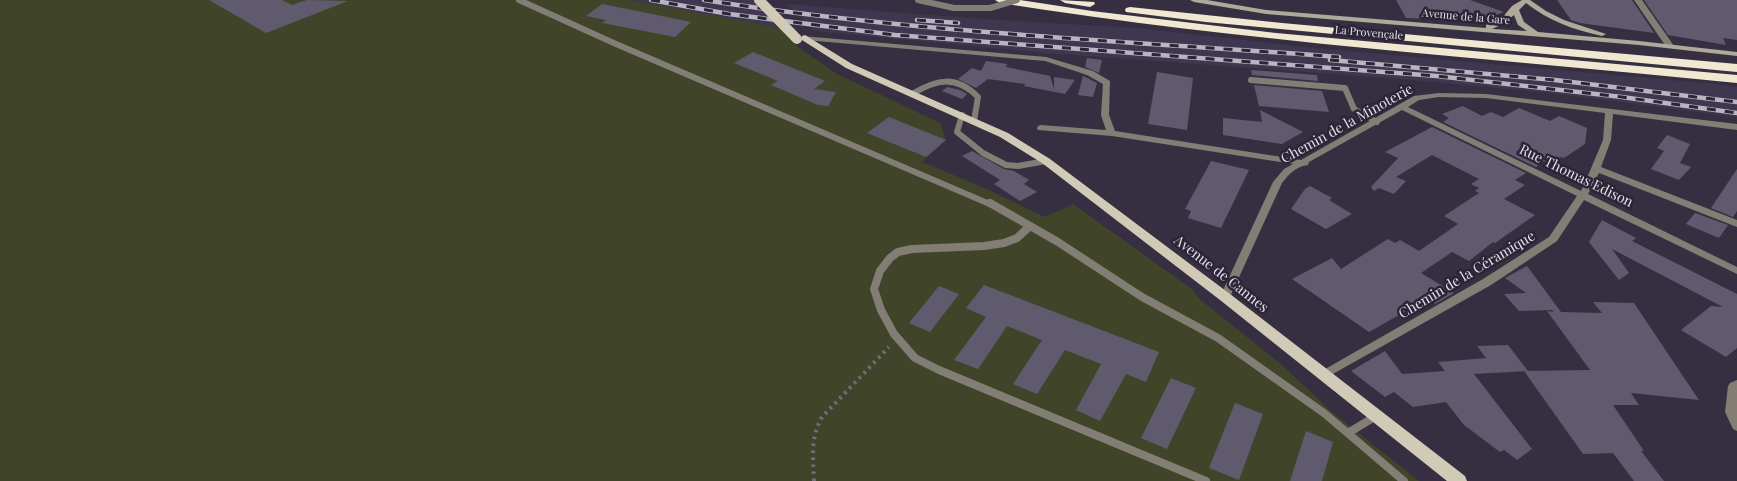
<!DOCTYPE html>
<html>
<head>
<meta charset="utf-8">
<style>
  body { margin:0 }
  canvas { display:block; background:#352f41 }
</style>
</head>
<body>
<canvas width="1737" height="481"></canvas>
<script>
const ctx = document.querySelector('canvas').getContext('2d');
ctx.lineJoin = 'round';
function fillPath(path, color) { ctx.fillStyle = color; ctx.fill(path, 'evenodd'); }
function strokePath(path, color, width, dash) { ctx.strokeStyle = color; ctx.lineWidth = width; ctx.lineCap = dash ? 'butt' : 'round'; ctx.setLineDash(dash || []); ctx.stroke(path); }
function drawText(font, color, halo, rows, align = 'center') {
  ctx.font = font + ' "Playfair Display",serif'; ctx.lineWidth = 5; ctx.setLineDash([]); ctx.textBaseline = 'middle'; ctx.strokeStyle = halo; ctx.fillStyle = color; for (const [text, x, y, turn = 0] of rows) {
    ctx.save(); ctx.translate(x, y); ctx.rotate((+turn || 0) * Math.PI / 180); ctx.textAlign = isNaN(turn) ? turn : align; if (halo) ctx.strokeText(text, 0, 0); ctx.fillText(text, 0, 0); ctx.restore();
  }
}
fillPath(new Path2D(`
  M629,0h126l25,28 -41,-6z
  M787,4l194,15 156,9 178,20 400,36 22,3v30l-185,-24 -150,-14 -356,-26 -232,-22z`), '#3f374f');
fillPath(new Path2D(`
  M0,0h629l151,28 18,19 39,27 103,49 6,17 -24,22 58,24 65,31 28,-13 120,86 5,8 85,68 50,47 86,68h-1419z`), '#40452a');
fillPath(new Path2D(`
  M209,0h73l10,5 15,-5 41,1 -82,32z
  M1396,0h74l34,12 -24,9 -74,-3z
  M1557,0h75l22,33 -74,-10 -9,-3z
  M1644,0h93v40l-14,-2 3,7 -58,-10z
  M602,4l55,11 34,7 -16,15 -73,-14 4,-3 -20,-4z
  M753,52l72,29 -11,8 22,3 -8,14 -10,-1 -47,-20 7,-4 -44,-18z
  M1087,58l15,2 -3,13 -14,-6z
  M986,61l21,3 -1,3 44,9 4,13v-12l21,3 -10,14 -41,-8 1,-2 -37,-5 -12,9 -18,-9 14,-11 9,3z
  M1251,70l66,5 1,6 -66,-6z
  M1157,72l36,6 -6,52 -39,-6z
  M1083,76l14,7 -4,14 -15,-2z
  M1254,85l68,6 7,21 -70,-6z
  M947,87l13,3 7,4 -5,5 -20,-8z
  M1463,106l19,10 9,-4 12,5 16,-9 31,13 9,-5 28,12 -2,16 -21,14 -3,-1 -11,7 -6,-3 -8,6 -93,-45 6,-4 -7,-4z
  M1260,110l43,22 -21,12 -59,-9v-17l39,4z
  M889,117l57,23 -20,17 -59,-24z
  M1432,127l94,46 -11,7 10,5 -21,14 31,16 -40,28 -2,-1 -24,19 -17,-9 -31,21 33,20 -19,11 -6,-6 -60,34 -77,-53 40,-21 9,11 47,-30 7,4 5,-3 19,11 39,-27 -14,-8 35,-23 -4,-2 4,-3 -8,-4 8,-5 -47,-24 -36,22 10,4 -12,13 -15,-6 -5,3 -3,-4 27,-29 -13,-6z
  M1667,135l23,9 -10,19 11,4 -12,13 -28,-11 13,-18 -7,-3z
  M972,151l32,18 10,2 15,9 -5,4 13,8 -17,9 -26,-17 6,-4 -38,-24z
  M1211,161l38,9 -28,58 -33,-10 3,-7 -6,-2z
  M1737,169v42l-4,6 -22,-9z
  M1310,186l22,12 -3,2 23,14 -26,15 -35,-20 14,-20z
  M1695,213l33,12 -9,13 -33,-14z
  M1602,220l34,18 -4,3 105,53v54l-11,9 -45,-27 30,-24 12,1 -111,-58 17,24 -10,7 -30,-38z
  M1527,266l34,46 41,1 -9,-11 41,1 65,97 -68,-7 8,12h-26l31,46h-3l23,30h-30l-21,-28 -30,1 -59,-83 66,-1 -43,-59 7,1 -2,-2 -33,1 -15,-17 22,-1 -21,-15z
  M984,285l175,67 -13,30 -20,-8 -26,47 -24,-11 25,-46 -36,-14 -28,44 -24,-10 29,-44 -35,-14 -29,43 -24,-9 32,-43 -20,-9z
  M939,286l20,8 -29,38 -21,-9z
  M1508,345l20,26 -54,3 58,75 -15,11 -13,-10 -4,2 -36,-27 -18,-23 -33,5 -19,-15 -9,5 -34,-26 34,-20 17,23 43,-3 -7,-9 48,-4 -9,-12z
  M1171,378l25,10 -29,61 -26,-11z
  M1235,403l28,11 -24,66 -30,-12z
  M1306,431l27,11 -11,39h-32z`), '#605a6e');
strokePath(new Path2D(`
  M814,481c-1,-23 -4,-43 8,-64l67,-70`), '#726d7c', 4, [2.5, 4.5]);
strokePath(new Path2D(`
  M519,0l97,44 376,161
  M918,0l36,8h36
  M1251,80l94,8 9,21 23,13
  M912,94c25,-15 44,-19 66,3l-4,24
  M962,115l-5,17 26,21 23,12 12,1 28,-5`), '#827e75', 6);
strokePath(new Path2D(`
  M990,203l68,39 84,55 76,41 106,75 80,68
  M1030,226l-13,12 -13,5 -20,3 -72,3 -14,3 -8,6 -10,13 -6,18 7,21 13,24 21,24 24,12 267,111
  M1348,433l28,-17`), '#827e75', 8);
fillPath(new Path2D(`
  M1634,0h8l32,46 -1,2h-6z
  M802,36l244,21 47,14 17,10 -1,34 6,16 186,29 113,-64 25,-3 47,1 251,30v6l-124,-16 -2,26 -10,27 136,53v7l-138,-54 -11,21 149,73v7l-153,-74 -27,41 -66,44 -167,94 -4,-1 -2,-3 2,-3 163,-93 66,-42 28,-41 -175,-86 -93,52 -1,3c-11,1 -19,9 -26,18l-52,114 -1,3h-8l-1,-3 53,-115 11,-13 9,-5 -181,-28 -74,-6 -1,-2 1,-2 3,-1 65,5 -5,-15 2,-31 -16,-9 -42,-14 -240,-21 -4,-2zM1439,97l47,1 119,15 -2,27 -19,45 -3,6 -173,-84 11,-7z
  M1737,380v51l-4,-2 -8,-17 3,-26 2,-3z`), '#827e75');
fillPath(new Path2D(`
  M1190,0h17l59,10 220,18v-3l16,-7 10,-12 10,-6h8l16,11 18,9 42,14 -4,2c-28,-6 -53,-15 -76,-33l-7,7 5,12 14,10 101,9 98,11v4l-98,-11 -373,-31 -72,-12zM1514,15l4,10 9,6 -35,-2 11,-5z`), '#afa99a');
fillPath(new Path2D(`
  M805,35l47,29 156,69 42,26 180,135 235,182 2,5h-20l-227,-181 -178,-137 -42,-26 -154,-69 -44,-28v-4z`), '#d1cab7');
fillPath(new Path2D(`
  M995,0h25l72,11 184,22 461,42v8c-246,-25 -493,-41 -737,-80z
  M1060,0l34,2 1,2 -5,3 -25,-4z
  M1130,7l152,16 455,41v8l-531,-50 -80,-10 -1,-2 1,-2z`), '#f1e8d1');
const rail = new Path2D(`
  M651,0l78,14 166,21 542,41 185,21 115,16
  M704,0c211,33 423,41 635,57
  M917,20l41,3
  M1330,60l225,20 182,22`);
strokePath(rail, '#b9b5c2', 4.5);
strokePath(rail, '#2b2536', 3, [9]);
strokePath(new Path2D(`
  M990,8l27,-8`), '#827e75', 6);
strokePath(new Path2D(`
  M759,0l38,39`), '#d1cab7', 10);
drawText('11px', '#e3e0eb', '#2b2536', [
  ["Avenue de la Gare",1466,17,5],
  ["La Provençale",1369,33,5]
]);
drawText('14px', '#e3e0eb', '#2b2536', [
  ["Chemin de la Minoterie",1347,124,-29],
  ["Rue Thomas Edison",1576,176,26],
  ["Avenue de Cannes",1221,274,38],
  ["Chemin de la Céramique",1467,275,-31]
]);
</script>
</body>
</html>
